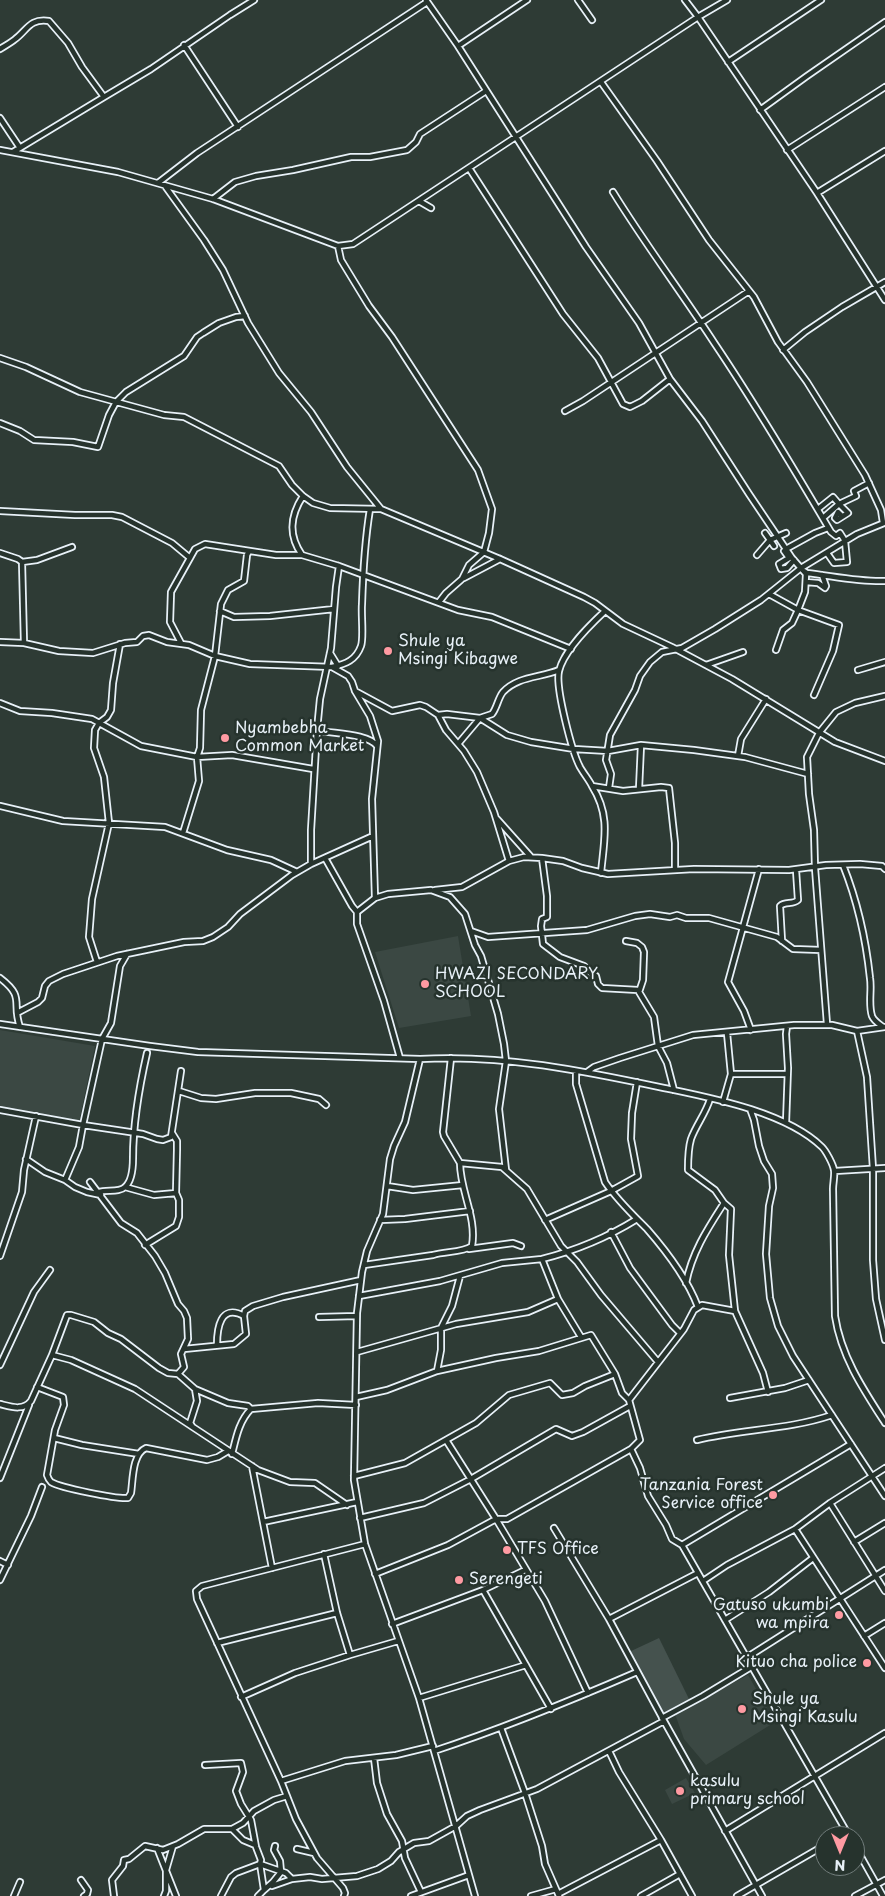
<!DOCTYPE html>
<html>
<head>
<meta charset="utf-8">
<style>
  body { margin:0 }
  #map { position:relative; width:885px; height:1896px; overflow:hidden; background:#2e3b35; font-family:"Playpen Sans",sans-serif }
  canvas { display:block }
  .north { position:absolute; left:815px; top:1826px; width:50px; height:50px; box-sizing:border-box; background:#26332d; border:1px solid #747f7e; border-radius:50%; rotate:180deg; font-size:14px; font-weight:700; line-height:20px; text-align:center; color:#e8f1f8 }
  .north::after { content:''; display:block; margin:auto; width:18px; height:22px; background:#ff9aa2; clip-path:polygon(50% 0,100% 100%,50% 72%,0 100%) }
</style>
</head>
<body>
<div id="map">
<canvas width="885" height="1896"></canvas>
<div class="north">N</div>
</div>
<script>
const ctx = document.querySelector('canvas').getContext('2d');
ctx.lineJoin = 'round';
function fillPath(path, color) { ctx.fillStyle = color; ctx.fill(path, 'evenodd'); }
function strokePath(path, color, width, dash) { ctx.strokeStyle = color; ctx.lineWidth = width; ctx.lineCap = dash ? 'butt' : 'round'; ctx.setLineDash(dash || []); ctx.stroke(path); }
function drawText(font, color, halo, rows, align = 'center') {
  ctx.font = font + ' "Playpen Sans",sans-serif'; ctx.lineWidth = 5; ctx.setLineDash([]); ctx.textBaseline = 'middle'; ctx.strokeStyle = halo; ctx.fillStyle = color; for (const [text, x, y, turn = 0] of rows) {
    ctx.save(); ctx.translate(x, y); ctx.rotate((+turn || 0) * Math.PI / 180); ctx.textAlign = isNaN(turn) ? turn : align; if (halo) ctx.strokeText(text, 0, 0); ctx.fillText(text, 0, 0); ctx.restore();
  }
}
fillPath(new Path2D(`
  M458,936l13,80 -72,12 -24,-76z
  M0,1030l95,16 -16,76 -79,-12z
  M748,1675l27,47 -69,43 -22,-26 -9,-25z
  M686,1778l9,15 -23,11 -7,-14z`), '#3b4843');
fillPath(new Path2D(`
  M659,1638l30,61 -26,14 -34,-61z`), '#45524e');
const minor = new Path2D(`
  M426,0l32,46 128,201 53,76 31,56 32,42 47,73 43,64 14,16 -1,18 -7,18 -6,13 -9,7 -7,20
  M578,0l14,20
  M685,0l13,17 29,-17
  M184,45l54,82
  M458,46l69,-46
  M0,49c5,-3 10,-6 14,-9 13,-9 15,-22 35,-19l19,22 14,24 22,30 -91,55
  M728,62l93,-62
  M601,82l56,79 52,79 45,57 24,45 29,40 58,93 16,35 2,13
  M104,97l47,-28 79,-54 24,-15
  M760,110l47,-34 78,-54
  M0,118l20,30
  M0,150l118,22 95,27 125,47 15,-2 345,-227 119,176 68,107
  M787,150l98,-63
  M469,168l94,146 35,44 25,46 7,3 12,-6 28,-22
  M158,183l39,-30 230,-151
  M165,186l39,54 19,30 25,53 31,50 32,39 36,55 34,42 119,50 84,38 11,6 28,21 49,23 60,32 103,63 50,19
  M613,192c32,52 69,101 102,152 41,61 79,125 116,188l5,4 4,-3 5,8 2,21 -13,1 -7,-10
  M817,193l68,-42
  M213,199l22,-17 21,-6 37,-6 58,-13h19l37,-7 9,-8 4,-8 66,-43
  M419,201l12,7
  M338,246l3,14 28,46 23,31 86,133 14,39 -3,24 -5,19 -15,13 -7,14 -16,14 -7,9
  M783,350l22,-18 37,-25 43,-25
  M0,358l26,9 54,25 84,23 20,2 95,49 13,19 11,11 10,7 17,5 51,1
  M565,411l18,-10 166,-110
  M0,423l20,8 14,9 39,2 25,5 11,-32 7,-13 10,-10 58,-36 13,-19 6,-4 16,-10 17,-6 9,-1
  M303,496c-13,20 -15,39 -1,59l37,11 -3,21 -5,61 -11,51 -3,31c14,4 51,3 60,16
  M818,509l15,-12 6,7 17,-8 -2,-5 15,-8
  M0,511l75,4h37l10,2 50,26 18,15
  M823,518l16,-14 9,9 -11,7 -2,-2 3,-6 4,4
  M774,546l-4,-6 16,-7
  M0,553l18,6 4,3 2,81
  M757,555l13,-15 -5,-7
  M794,560l-7,8 -6,1 -2,-5 10,-6 -5,-7 2,-2 29,-16 13,-5
  M22,562l15,-2 35,-13
  M339,566l119,44 34,7 79,32
  M804,571l3,2c26,3 52,9 78,8
  M464,578l36,-19
  M806,582l12,1 7,5 1,-2 -4,-11
  M769,594l29,16 41,15 -6,26 -19,44
  M220,611l14,6 36,-1 64,-7
  M605,611c-15,14 -41,39 -46,60 -4,16 13,81 21,96 4,7 9,13 12,19l31,5 38,-4 8,1 6,55v27
  M0,642l24,1 35,8 34,2 32,-10 12,-1 6,-6 6,-1 18,7 22,3 26,11 35,8 82,3c14,-3 24,-7 29,-21 3,-8 0,-31 1,-42 1,-32 3,-64 8,-95
  M181,643l-11,-21 1,-30 24,-43 10,-5 71,11h26
  M330,653l8,13
  M706,665l37,-13
  M332,667l16,9 4,6 3,9 15,25 8,25 -6,58 3,99
  M858,670l27,-8
  M355,691l37,20 28,-6 6,2 12,8 8,15 18,21 13,21 17,40 15,49 15,-4 18,1 5,38v21l-5,2 -1,7 2,18 17,13 24,9 9,10h3l2,8 4,4 36,2
  M0,703l20,8 32,2 40,6 49,27 56,11 35,-2 81,14
  M438,715l9,-1 33,4 27,17 24,7 43,7 34,2 33,-6 53,5 51,7 63,17
  M458,744l22,-26 12,-4c5,-6 6,-16 11,-22 15,-16 37,-14 56,-22
  M738,756l3,-17 25,-40
  M592,786c19,30 12,54 9,87
  M609,788l2,-14 -5,-14 4,-25 25,-45 5,-14 10,-14 12,-10 20,-4 33,-19 46,-29 40,-32 56,-34 27,-11
  M639,789l2,-44
  M0,806l63,15 102,6 62,23 44,10 26,12
  M497,819l34,38
  M183,833l16,-52 -2,-24 3,-9 1,-38 14,-54 6,-52 7,-14 16,-9 3,-26 2,-4
  M325,858l27,48 5,6
  M542,858l21,3 19,7 26,6 86,-5 95,1 37,-5 34,-1 22,2 3,3
  M311,864v-34l6,-100
  M843,865c14,35 23,75 27,113 2,12 -2,26 2,38 2,5 7,8 11,11
  M435,890l27,-3 47,-26
  M471,931l17,6 99,-7 48,-14 15,-2 20,3 7,-2 9,3h23l68,19 16,12 28,1
  M626,941l11,2 5,4 2,5 -1,28 -4,12 15,25 4,29 9,17 7,27
  M782,941l-2,-35c5,-5 13,-1 18,-6l-2,-30
  M97,962l-8,-25 3,-38 17,-76 -5,-46 -10,-29 1,-18 4,-7 8,-6 4,-7 2,-27 7,-39
  M0,978c26,20 11,24 20,49
  M17,1013l21,-11 4,-4 3,-12 4,-5 14,-7 54,-18 67,-14 19,-1 10,-4 15,-10 12,-13 52,-39 19,-11 62,-28
  M0,1024l150,22 48,6 222,7c82,-5 164,12 244,29 48,10 122,24 158,59 4,4 11,17 12,23 1,5 -1,13 -1,19l2,127c6,40 28,73 50,107
  M827,1024l-12,-156 -1,-38 -5,-36 -2,-37 12,-24 17,-21 19,-9 30,-7
  M751,1030l-7,-19 -16,-29 31,-113
  M857,1031l10,46 6,92v91l3,39 9,41
  M727,1033l4,41
  M400,1058l-16,-57 -27,-77v-12l18,-14 13,-4 43,-4 19,7 15,17 10,31 6,11 17,58 6,30 2,17 -7,48 7,61
  M451,1058l-8,74 1,4 16,27 42,4 25,22 34,57 16,16 24,33 57,67
  M420,1059l-15,63 -11,24 -4,13 -7,55 -16,37 -5,21 -5,41 -3,167 11,64 54,154 56,198
  M576,1071v13l29,98c12,18 27,32 42,47 21,24 40,49 51,78
  M587,1072l7,-5 26,-9 73,-23 101,-10h38l25,6 28,-4
  M179,1091l22,7 15,1 39,-6h36l28,6 7,6
  M723,1102l8,-28h56
  M750,1109l4,11 5,26 5,15 8,13 1,14 -4,18 -3,48 4,44 8,28 15,30 92,140
  M0,1110l83,15 19,-86 9,-16 9,-57 7,-12
  M786,1123l2,-55 -2,-34 1,-8
  M26,1159l19,13 20,8 10,7 12,5 14,3
  M835,1171l50,-3
  M65,1180l14,-33 4,-22 60,9 14,5 6,1 8,-3 10,-66
  M90,1182l31,41 16,10 18,23 10,17 13,31 6,7 3,7 1,21 -7,15 3,13 -6,7 17,15 2,12 -7,22 2,3
  M387,1186l26,4 50,-5
  M125,1187l29,8 22,-2
  M99,1192c7,-3 20,1 26,-5 7,-6 8,-21 8,-29 0,-37 6,-70 14,-105
  M724,1203l7,6 -2,46 6,56 28,62 5,19
  M380,1220l25,-1 65,-8
  M545,1220l66,-29 27,-15 -7,-37 1,-26 5,-31
  M611,1232l19,36 42,57 8,8
  M145,1245l31,-19 3,-9v-17l-3,-7 1,-43v-9l-5,-8
  M469,1249l44,-6 8,3
  M0,1256l22,-64 2,-22 12,-54
  M542,1259c32,-8 66,-22 95,-40
  M364,1265l69,-10c12,-4 29,-2 39,-9 5,-29 -12,-55 -12,-83
  M686,1283c6,-31 22,-55 38,-80l-9,-13 -27,-20c0,-10 0,-21 3,-31 5,-14 15,-26 19,-40
  M359,1296l81,-15 62,-18 40,-4 16,40 23,38
  M735,1311l-33,-6 -8,5 -10,19 -55,71 11,40 -9,9 9,19 8,28 18,29 6,14 10,6 167,291
  M319,1317l38,-1
  M217,1345c0,-16 3,-42 27,-29
  M184,1349l50,-5 12,-10 -2,-18 1,-5 8,-5 30,-9 78,-17
  M357,1352l99,-28 72,-12 30,-13
  M52,1355l15,-40h4l23,7 14,11 13,6 38,29 9,5 10,1
  M0,1365l34,-73 16,-22
  M437,1371l4,-21v-22l11,-22 8,-30
  M37,1387l26,10 1,8 -9,25 -8,45c1,3 2,5 4,7 10,6 65,17 77,16l3,-5c2,-13 1,-39 15,-45l61,12 11,-3 10,-6
  M195,1389l33,14 20,3 3,3
  M356,1397l31,-7 50,-19 59,-13 43,-7 52,-16 24,39 7,19 7,7
  M730,1398l55,-10 24,-8
  M0,1404c12,3 23,7 31,-3l21,-46 19,5 64,29 123,81 32,12 25,1 32,22
  M54,1438l28,7 57,9
  M446,1440l50,79 49,82 43,92
  M697,1440c44,-11 91,-10 135,-25
  M232,1454c4,-16 7,-33 19,-45l67,-6 38,2
  M252,1466l20,102
  M354,1476l51,-13 71,-40 33,-28 41,-12 12,12 11,-2 12,-7 30,-12
  M0,1478l29,-73
  M830,1503l55,88
  M360,1518l64,-15 47,-24 85,-50 16,7 11,-4 47,-26
  M263,1522l94,-20
  M554,1528l55,91 55,102 98,175
  M795,1529l90,139
  M854,1542l31,-19
  M365,1544l-163,42 -6,5 1,8 84,182 64,-20 51,-6 37,-9
  M682,1545l169,-101
  M324,1554l13,59 13,42
  M0,1561l8,4
  M375,1574l73,-29 48,-26h11l124,-70
  M0,1580l31,-64 11,-29
  M703,1581l24,-16 68,-36 35,-26 55,-35
  M483,1590l68,119
  M609,1619l89,-46
  M725,1620l44,-28 44,-34
  M392,1624l91,-34 42,-20
  M864,1636l21,-13
  M217,1643l120,-30
  M746,1658l139,-88
  M241,1697l54,-24 55,-18 48,-14
  M419,1698l107,-33
  M662,1718l41,-22 48,-29
  M501,1728l24,65 17,53 3,18 14,32
  M434,1751c70,-23 136,-50 203,-79
  M609,1751l10,21 42,68 31,56
  M374,1758l3,25 10,31 15,27 3,17 16,34
  M205,1765l36,-2 2,9 -7,19 5,13 10,16 5,27 5,13 -1,4 4,26 -6,6
  M281,1781l15,38 21,39 26,30 2,5 -1,3
  M232,1829l11,11 12,5
  M725,1831l160,-98
  M840,1836l7,-4
  M855,1846l28,50
  M157,1848l19,48
  M297,1849l17,4
  M81,1880l7,10 -1,4 -3,2
  M272,1886l20,-7
  M264,1890l9,-8 8,-10 -1,-11 -6,-11 1,-4
  M558,1894l103,-54
  M14,1896l6,-14
  M114,1896l-2,-16 11,-14 1,-6 5,-1 16,-13 18,4 15,-6 26,-15h28l11,-6 11,-12 20,-11 13,-4
  M164,1896l2,-5v-21l7,-24
  M221,1896l10,-19 5,-4 24,-9 26,9 6,6 18,-2 12,2 35,-3 21,-7 13,-8 8,-9 15,-9 15,-2 27,-15 11,-10 13,-6 57,-21 127,-68
  M411,1896l58,-21
  M531,1896l25,-7
  M641,1896l39,-22
  M737,1896l88,-51
  M855,1896l30,-16`);
strokePath(minor, '#e8f1f8', 8);
strokePath(minor, '#26332d', 4.5);
for (const [x, y, r, color] of [
  [388,651,5,"#ff9aa2"],
  [225,738,5,"#ff9aa2"],
  [425,984,5,"#ff9aa2"],
  [773,1495,5,"#ff9aa2"],
  [507,1550,5,"#ff9aa2"],
  [459,1580,5,"#ff9aa2"],
  [839,1615,5,"#ff9aa2"],
  [867,1663,5,"#ff9aa2"],
  [742,1709,5,"#ff9aa2"],
  [680,1791,5,"#ff9aa2"]
]) { const dot = new Path2D(); dot.arc(x, y, r, 0, 2 * Math.PI); ctx.fillStyle = color; ctx.fill(dot); strokePath(dot, '#26332d', 2); }
drawText('16px', '#e8f1f8', '#26332d', [
  ["Shule ya",398,642],
  ["Msingi Kibagwe",398,660],
  ["Nyambebha",235,729],
  ["Common Market",235,747],
  ["HWAZI SECONDARY",435,975],
  ["SCHOOL",435,993],
  ["Tanzania Forest",763,1486,"right"],
  ["Service office",763,1504,"right"],
  ["TFS Office",517,1550],
  ["Serengeti",469,1580],
  ["Gatuso ukumbi",829,1606,"right"],
  ["wa mpira",829,1624,"right"],
  ["Kituo cha police",857,1663,"right"],
  ["Shule ya",752,1700],
  ["Msingi Kasulu",752,1718],
  ["kasulu",690,1782],
  ["primary school",690,1800]
], 'left');
</script>
</body>
</html>
